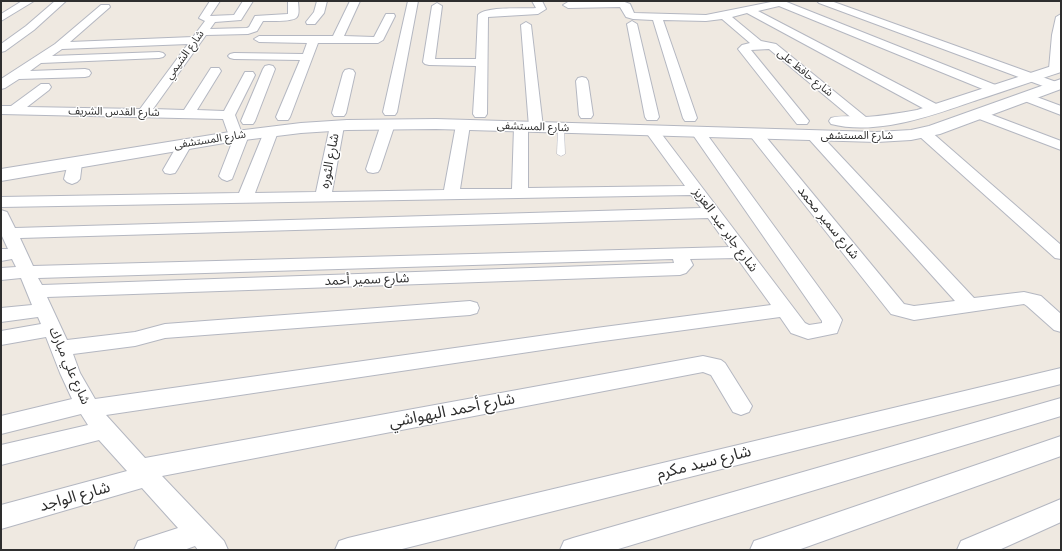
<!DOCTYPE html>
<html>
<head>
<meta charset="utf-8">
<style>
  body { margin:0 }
  #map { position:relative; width:1062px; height:551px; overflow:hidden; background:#efe9e1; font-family:"Space Grotesk",sans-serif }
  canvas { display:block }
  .frame { position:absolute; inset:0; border:2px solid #2e2e2e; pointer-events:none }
</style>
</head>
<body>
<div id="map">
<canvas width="1062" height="551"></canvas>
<div class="frame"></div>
</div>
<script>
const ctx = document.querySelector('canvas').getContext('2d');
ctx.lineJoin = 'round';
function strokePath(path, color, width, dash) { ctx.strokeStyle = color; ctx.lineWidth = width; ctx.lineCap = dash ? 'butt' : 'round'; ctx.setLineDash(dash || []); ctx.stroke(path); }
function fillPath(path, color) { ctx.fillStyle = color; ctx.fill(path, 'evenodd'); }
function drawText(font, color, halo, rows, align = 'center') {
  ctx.font = font + ' "Space Grotesk","Noto Sans Arabic",sans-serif'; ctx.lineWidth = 3; ctx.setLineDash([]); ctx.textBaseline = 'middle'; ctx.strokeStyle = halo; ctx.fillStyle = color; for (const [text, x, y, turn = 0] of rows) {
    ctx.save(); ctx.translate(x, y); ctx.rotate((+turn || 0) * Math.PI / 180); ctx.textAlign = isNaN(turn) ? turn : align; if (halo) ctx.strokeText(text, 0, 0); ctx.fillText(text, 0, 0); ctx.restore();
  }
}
const lane = new Path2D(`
  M561,126l3,2 1,26 -4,2 -4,-2 1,-26z`);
const street = new Path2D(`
  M22,1h12l-33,20v-7z
  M55,1h11l-32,29 -29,21 -4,1v-8l25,-18z
  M210,1h10l-10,15 24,-1 9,-14h10l-12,19 -26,2 -5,7 37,-1 2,-1 6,-11 33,-2v-13h10c0,4 2,13 -1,16 -3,5 -28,4 -34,4l-6,10 -9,3 -42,1 -53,74 31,1 27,-42h8l2,3 -24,39 27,1 21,-39h8l2,3 -20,40 6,16 6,1 2,3 -17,44 -5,2 -5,-2 -3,-3 14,-36 -4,-4 -6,-17 -222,-5v-8h10l30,-22h8l2,3 -2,3 -22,17 113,2 48,-65 -126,5 -10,7 107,-4 4,1 2,2 -2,2 -4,1 -118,5 -11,8 55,-2 4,1 2,3 -2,3 -4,1 -66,2 -14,9 -4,1v-10l54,-35 46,-39h8l1,2 -40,35 123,-5 12,-16 -6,-3z
  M317,1h10l-3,12 -9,11h-8l-1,-2 8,-10z
  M350,1h10l-16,35 30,1 12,-23h8l1,2 -12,24 -5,3h-60l-28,74 -2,3h-10l-2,-3 24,-57 -66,-1 -4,-1 -2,-2 2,-2 4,-1 69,1 4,-11 -48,-1 -5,-3 5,-3h74z
  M408,1h10l-21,111 -2,3h-10l-2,-3z
  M532,1h10l4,8 -8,5 -50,3 -1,97 -2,3h-10l-2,-3 3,-48 -47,-1 -4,-1 -2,-2 9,-56 5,-3 5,3 -7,53h41l2,-44c8,-9 45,-6 58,-7z
  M622,1l8,3 4,9 72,2 65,-13 -1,-1h14l214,85 2,3 -2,3h-8l-211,-86 -21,5 182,95 2,3 -2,3h-10l-183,-99 -15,4 29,24 15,3 96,78 -2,3h-10l-91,-76 -18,1 58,71 -2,3h-10l-59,-75 4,-4 8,-2 -28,-24 -16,2 -43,-1 34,98 -2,3h-10l-2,-3 -30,-98 -20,-1 -7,-2 -6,-10 -52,1 -5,-3 5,-3z
  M817,1h14l228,82 2,3 -2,3h-8l-232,-86z
  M1061,14v55l-2,3h-8l-2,-3 3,-34 4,-18z
  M632,21l5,3 22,93 -2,3h-10l-2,-3 -18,-93z
  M526,22l5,3 12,102 -2,3h-10l-2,-3 -8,-102z
  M269,65l4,1 2,3 -20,52 -2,3h-10l-2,-3 22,-52 2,-3z
  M349,69l4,1 2,3 -9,40 -2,3h-10l-2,-3 11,-40 2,-3z
  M582,77l4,1 2,3 5,34 -2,3h-10l-2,-3 -3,-34 2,-3z
  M1026,93l35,13v9l-39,-15 -2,-3 2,-3z
  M979,110l82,31v9l-87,-33 -2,-3 2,-3z
  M388,120l5,1 2,3 -15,45 -2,3 -5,1 -5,-1 -2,-3 15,-45 2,-3z
  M463,121l5,1 2,3 -10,64h52l2,-62 2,-3h10l2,3v61l157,-2 -40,-55 2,-3 5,-1 5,1 148,195 4,2 13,-2v-2l-131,-189 2,-3 5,-1 5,1 136,186 3,5 -5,13 -29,6 -17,-6 -11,-16 -184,25 -490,73 39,43 558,-102 18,4 4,3 27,43 -3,6 -8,3 -8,-3 -22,-37 -8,-3 -541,104 62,65 4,9h-30l-3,-4 -11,4h-50l4,-9 40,-13 -36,-40 -141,41v-24l126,-34 -28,-31 -98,25v-20l87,-20 -7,-11 -80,20v-18l71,-17 -12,-26 -14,-36 -45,8v-14l40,-7 -3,-7 -37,5v-14l31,-3 -11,-27 -20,2v-12l15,-1 -4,-8 -11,2v-12h7l-7,-15v-24l6,2 8,16 686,-20 -10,-13 -690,12v-10l238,-4 25,-61 2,-3 5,-1 5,1 2,3 -23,61 61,-1 14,-66 2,-3h10l2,3 -12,66 112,-2 12,-65 2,-3zM708,218l21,29 -696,19 -13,-28zM737,258l34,47 -175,23 -501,71 -15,-26 -7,-19 62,-8 30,-8 305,-23 7,-2 2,-5 -2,-5 -7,-2 -305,23 -30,8 -68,8 -20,-43 633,-22 6,-2 7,-8 -3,-6zM673,259l1,4 -632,22 -4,-7z
  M924,129l5,1 132,115v14l-6,-1 -136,-122 -2,-3 2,-3z
  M756,130l5,1 143,173 10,2 41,-5 -147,-163 -2,-3 2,-3 5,-1 5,1 156,166 50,-6 17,4 20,18v18l-7,-2 -27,-24 -3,-2 -110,16 -23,-6 -140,-177 -2,-3 2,-3z
  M185,140l5,1 2,3 -15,26 -2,3 -5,1 -5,-1 -2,-3 15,-26 2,-3z
  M75,159l5,1 2,3 -2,16 -3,3 -5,2 -5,-2 -3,-3 4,-16 2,-3z
  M1061,368v16l-663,166h-63l4,-9 9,-3z
  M1061,398v18l-446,134h-55l4,-9 9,-3z
  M1061,436v20l-263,94h-48l4,-9 9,-3z
  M1061,499v23l-62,28h-42l4,-9z`);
const secondary = new Path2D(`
  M1061,63v9c-28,9 -56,19 -84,28 -43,15 -100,36 -146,24l-2,-3 2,-3c11,-3 23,-1 34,-1 18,-1 35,-4 52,-7z
  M1061,79v10l-121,45 -29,6 -34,2 -441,-13 -89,1 -46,3 -65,8 -235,40v-12l235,-38 65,-8 46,-3 89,-1 441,13 34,-2 18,-4z`);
strokePath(lane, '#b4b7c1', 1);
strokePath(street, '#b4b7c1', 2);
strokePath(secondary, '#b4b7c1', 2);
fillPath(lane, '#fff');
fillPath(street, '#fff');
fillPath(secondary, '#fff');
drawText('11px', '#2e2e2e', '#fff', [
  ["شارع الشيمي",185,55,-54],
  ["شارع حافظ على",805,73,39],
  ["شارع القدس الشريف",114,112,1],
  ["شارع المستشفى",533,127,2],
  ["شارع المستشفى",857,136],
  ["شارع المستشفى",210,140,-9]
]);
drawText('13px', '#2e2e2e', '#fff', [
  ["شارع الثوره",330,161,-79],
  ["شارع سمير محمد",828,223,51],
  ["شارع جابر عبد العزيز",725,230,54],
  ["شارع سمير أحمد",367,280,-2],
  ["شارع علي مبارك",69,366,66]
]);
drawText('16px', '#2e2e2e', '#fff', [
  ["شارع أحمد البهواشي",452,411,-11],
  ["شارع سيد مكرم",704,463,-14],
  ["شارع الواجد",75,497,-16]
]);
</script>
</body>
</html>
